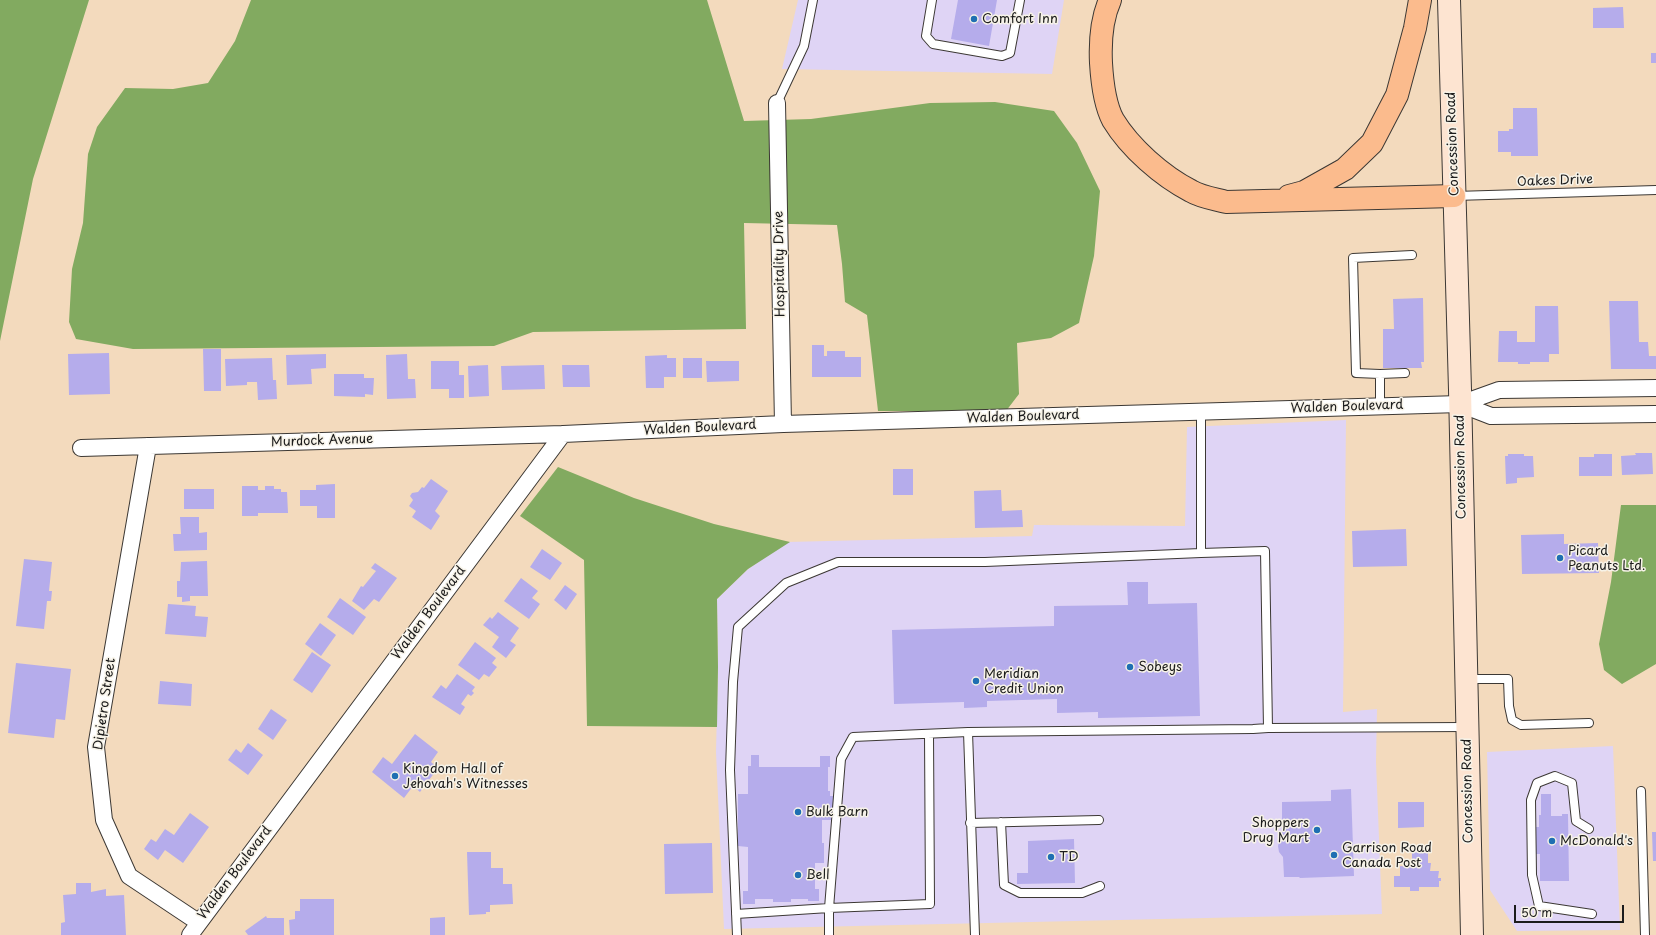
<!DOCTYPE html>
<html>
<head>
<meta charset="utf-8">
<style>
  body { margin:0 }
  #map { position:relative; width:1656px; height:935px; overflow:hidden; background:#f3dabd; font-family:"Playpen Sans",sans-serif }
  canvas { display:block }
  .scale { position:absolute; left:1514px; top:905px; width:110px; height:18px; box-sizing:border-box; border:2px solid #1c1c1c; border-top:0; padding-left:5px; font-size:12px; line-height:14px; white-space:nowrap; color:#1c1c1c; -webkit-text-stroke:3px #f7f3e8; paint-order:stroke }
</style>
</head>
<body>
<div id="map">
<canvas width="1656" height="935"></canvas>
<div class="scale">50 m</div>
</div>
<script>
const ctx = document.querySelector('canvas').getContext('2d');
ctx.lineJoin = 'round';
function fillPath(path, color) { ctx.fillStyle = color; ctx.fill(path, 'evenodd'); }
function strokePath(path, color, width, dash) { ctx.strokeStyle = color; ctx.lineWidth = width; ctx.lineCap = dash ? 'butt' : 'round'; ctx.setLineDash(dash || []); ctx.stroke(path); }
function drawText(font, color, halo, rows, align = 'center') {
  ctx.font = font + ' "Playpen Sans",sans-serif'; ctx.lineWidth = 3; ctx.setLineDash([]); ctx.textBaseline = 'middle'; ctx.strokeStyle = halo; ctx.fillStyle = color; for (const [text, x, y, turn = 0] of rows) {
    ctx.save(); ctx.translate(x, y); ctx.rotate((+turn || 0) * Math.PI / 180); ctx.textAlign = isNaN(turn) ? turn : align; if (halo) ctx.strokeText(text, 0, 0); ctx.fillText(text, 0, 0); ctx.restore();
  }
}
fillPath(new Path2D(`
  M798,0h266l-12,74 -270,-5z
  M1346,420l-3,292 34,-3 -1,53 6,152 -658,15 -8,-177 2,-85 -1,-68 31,-30 39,-27 245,-6 2,-11 151,1 2,-99z
  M1613,746l7,184 -103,1 -27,-41 -3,-138z`), '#dfd4f5');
fillPath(new Path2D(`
  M0,0h89l-56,179 -33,162z
  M251,0h456l37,121 67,-2 119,-16 65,-1 59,9 23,32 23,48 -6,65 -15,67 -28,15 -34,5 2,51 -13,17h-128l-11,-96 -22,-13 -3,-38 -5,-39 -93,-2 2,106 -213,3 -39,14 -361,3 -57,-10 -7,-17 3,-53 11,-46 5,-69 9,-27 28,-39 48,1 35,-6 27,-42z
  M558,467l76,31 80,26 76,18 -42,27 -31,30 1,68 -1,60 -130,-1 -3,-166 -64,-44z
  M1621,505h35v159l-34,20 -18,-14 -5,-26 12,-62z`), '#82aa60');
fillPath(new Path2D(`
  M958,0h39l-8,46 -38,-7z
  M1623,7l1,21h-31v-20z
  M1651,53h5v10h-5z
  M1513,108h24l1,48h-27v-4h-13v-21h11v-2h4z
  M1423,298l1,64h-3l1,6h-39v-39h11l-1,-30z
  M1609,301h29l1,41h9l1,14h7v13h-45z
  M1535,306h23l1,48h-10v8h-19v2h-12v-2h-20l1,-31h18v11h18z
  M812,345h12v11h3v-5h18v6h16v20h-49z
  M203,349h18v42h-17z
  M109,353l1,41 -41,1 -1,-41z
  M326,354v14l-15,1 1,15 -25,1 -1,-30z
  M407,354l1,25h7l1,19 -29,1 -1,-44z
  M667,355v3h9v19h-12v11h-18l-1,-32z
  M272,358l1,22h3l1,19 -19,1 -1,-18h-10v3l-21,1 -1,-27z
  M683,358h19v20h-19z
  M431,361h28v14h5v23h-15v-9h-18z
  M706,361h33v20l-32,1z
  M488,365l1,31 -20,1 -1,-31z
  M544,365l1,24 -43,1 -1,-24z
  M562,365h27l1,22h-27z
  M334,374h30v4h10l-1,17 -8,-1v3l-31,-1z
  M1635,453h17l1,21 -31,1 -1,-19 15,-1z
  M1508,454h16v2h9l1,21 -17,1v5l-11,1 -1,-28h3z
  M1594,454h18v22h-33v-19h15z
  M893,469h20v26h-20z
  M431,479l17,12 -13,20 5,5 -9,14 -19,-13 4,-6 -7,-5 4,-6 -3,-4 2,-3 6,-1 4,-5 2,1z
  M335,484v34h-18v-12h-17v-16h16v-5z
  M242,486h16v4h7v-4h9v3h7v3h6l1,21h-30v3h-16z
  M184,489h30v20h-30z
  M1001,490l1,21 20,-1 1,17 -48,1 -1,-37z
  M180,517h19v16l8,-1v18l-33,1 -1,-17h8z
  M1406,529l1,37 -54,1 -1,-36z
  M1564,534v10l34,-1 1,30 -77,1 -1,-39z
  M542,549l20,14 -12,17 -20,-13z
  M24,559l28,3 -3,29h3l-1,10h-4l-3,28 -28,-3z
  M207,561l1,35h-18v5l-8,1v-5h-5v-16h3l1,-19z
  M375,563l22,15 -18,24 -5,-3 -10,11 -12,-9 9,-15 2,1 13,-16 -5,-3z
  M521,578l17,13 -6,7 8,6 -11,15 -25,-18z
  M1127,582h21v22l49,-1 3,113 -102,2v-6l-41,1v-14l-70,2v6l-23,1v-6l-70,2 -2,-74 162,-4v-20l74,-1z
  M565,585l12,9 -11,16 -12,-10z
  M340,598l26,19 -13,18 -26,-18z
  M168,604l28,2 -1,10 13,1 -2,20 -41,-3z
  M498,612l21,16 -9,13 6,4 -10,13 -14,-11 7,-10 -16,-12 7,-8 2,2z
  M320,623l16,12 -15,21 -16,-12z
  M475,642l21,16 -4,5 5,4 -8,10 -5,-3 -5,6 -21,-15z
  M312,652l19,13 -19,28 -19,-13z
  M16,663l55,6 -6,51 -9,-1 -2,19 -46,-5z
  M457,674l18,13 -3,4 2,2 -3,3 -3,-2 -7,10 4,3 -5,8 -28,-18 9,-12 5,4z
  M160,681l32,3 -1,22 -33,-2z
  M271,709l16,11 -14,20 -15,-11z
  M415,734l23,18 -7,10 7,6 -18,24 -7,-6 -9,12 -32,-26 11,-15 9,7z
  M248,743l15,12 -15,20 -20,-15 8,-11 5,4z
  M751,755h8v12h61v-11h10v11h-2v24h2v5h5v19h-3v5h-10v23h2v20h-9v26h4v12h-11v-2h-17v3h-18v-3h-18v5h-12v-13h5v-44l-10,-1v-52h10v-28h3z
  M1351,789l3,87 -54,2 -1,-1h-15l-1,-20 -4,-5 -1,-6 2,-8 2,-3v-33l49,-1v-11z
  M1541,794h10v22h11v-2h6l1,67h-29v-27h-5v-27h4v-12h2z
  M1398,802h26v25l-26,1z
  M190,813l19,14 -26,36 -18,-13 -7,10 -14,-11 7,-10 5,3 9,-13 9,6z
  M1652,832h4v29h-3z
  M1074,839l1,44 -58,1v-11h11v-32z
  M712,843l1,50 -48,1 -1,-50z
  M467,852h24v16h12v16h9l1,20 -23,1v7h-4v2l-17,1z
  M1412,852l16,1v10h3l-1,8h9l-1,7h3v3h-2v6h-20v4h-9v-4h-16v-11h6v-10l12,1z
  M76,883h15v9l15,-3v7l18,-1 2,40h-65v-12l4,-1 -2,-27 13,-1z
  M300,899h34v36h-44l-1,-15 6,-1v-8h5z
  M266,916l1,2h17v17h-36l-3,-4z
  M445,917v18h-15v-17z`), '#b5aceb');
const lane = new Path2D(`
  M932,0l-6,36 7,8 69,12 8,-3 10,-53
  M777,103l27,-57 9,-46
  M1455,196l201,-6
  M1380,374l25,-1
  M1380,406v-32l-24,-1 -3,-115 59,-3
  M1201,412v141l64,-2 3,177
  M1467,679h41l1,27 3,14 9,5 68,-2
  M929,734l1,170 -101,4 12,-149 12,-22 115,-5
  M1641,791l4,144
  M1001,822l3,63 16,8h62l18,-7
  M970,823l129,-3
  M1589,829l-13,-8 -4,-38 -17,-7 -18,7 -6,17 1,75 7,31 53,8
  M736,914l93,-6v27
  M737,935l-7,-165 3,-88 5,-55 48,-44 52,-21h147l216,-9
  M975,935l-7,-203 285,-3 15,-1 198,-1`);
const street = new Path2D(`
  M777,103l6,321
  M1460,404l31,12 165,-2
  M148,446l-52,301 8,73 25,56 69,46
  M81,448l482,-14 220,-10 677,-20 39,-14 157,-2
  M190,935l373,-501`);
const secondary = new Path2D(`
  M1449,0l11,390 12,545`);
const highway = new Path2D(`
  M1110,0c-9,20 -10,42 -9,63 1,17 4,42 12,57 17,28 49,56 78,71 10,6 24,8 35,11l228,-6
  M1289,196l15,-4 41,-23 27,-26 25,-48 18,-67 5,-28`);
strokePath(lane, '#3c3834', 10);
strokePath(street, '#3c3834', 18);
strokePath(secondary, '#3c3834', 24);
strokePath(highway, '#3c3834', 24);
strokePath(lane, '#fff', 8);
strokePath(street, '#fff', 16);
strokePath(secondary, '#fde4d1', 22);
strokePath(highway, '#fbbb8d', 22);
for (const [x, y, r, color] of [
  [974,19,4,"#1f6fb2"],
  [1560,558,4,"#1f6fb2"],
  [1130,667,4,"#1f6fb2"],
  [976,681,4,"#1f6fb2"],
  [395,776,4,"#1f6fb2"],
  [798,812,4,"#1f6fb2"],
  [1317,830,4,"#1f6fb2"],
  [1552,841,4,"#1f6fb2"],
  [1334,855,4,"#1f6fb2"],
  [1051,857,4,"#1f6fb2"],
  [798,875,4,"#1f6fb2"]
]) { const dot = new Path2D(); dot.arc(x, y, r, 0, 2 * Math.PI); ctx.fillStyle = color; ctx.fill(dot); strokePath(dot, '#f7f3e8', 1.5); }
drawText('13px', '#1c1c1c', '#f7f3e8', [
  ["Comfort Inn",982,19],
  ["Picard",1568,551],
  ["Peanuts Ltd.",1568,566],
  ["Sobeys",1138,667],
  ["Meridian",984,674],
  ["Credit Union",984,689],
  ["Kingdom Hall of",403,769],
  ["Jehovah's Witnesses",403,784],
  ["Bulk Barn",806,812],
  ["Shoppers",1309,823,"right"],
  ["Drug Mart",1309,838,"right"],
  ["McDonald's",1560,841],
  ["Garrison Road",1342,848],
  ["Canada Post",1342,863],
  ["TD",1059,857],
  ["Bell",806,875]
], 'left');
drawText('13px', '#1c1c1c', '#f7f3e8', [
  ["Concession Road",1453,144,-92],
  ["Oakes Drive",1555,181,-2],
  ["Hospitality Drive",780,264,-91],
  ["Walden Boulevard",1347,407,-2],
  ["Walden Boulevard",1023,417,-2],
  ["Walden Boulevard",700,428,-3],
  ["Murdock Avenue",322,441,-2],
  ["Concession Road",1461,467,-91],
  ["Walden Boulevard",429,613,-53],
  ["Dipietro Street",105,704,-82],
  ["Concession Road",1468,791,-91],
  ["Walden Boulevard",235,873,-53]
]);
</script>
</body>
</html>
